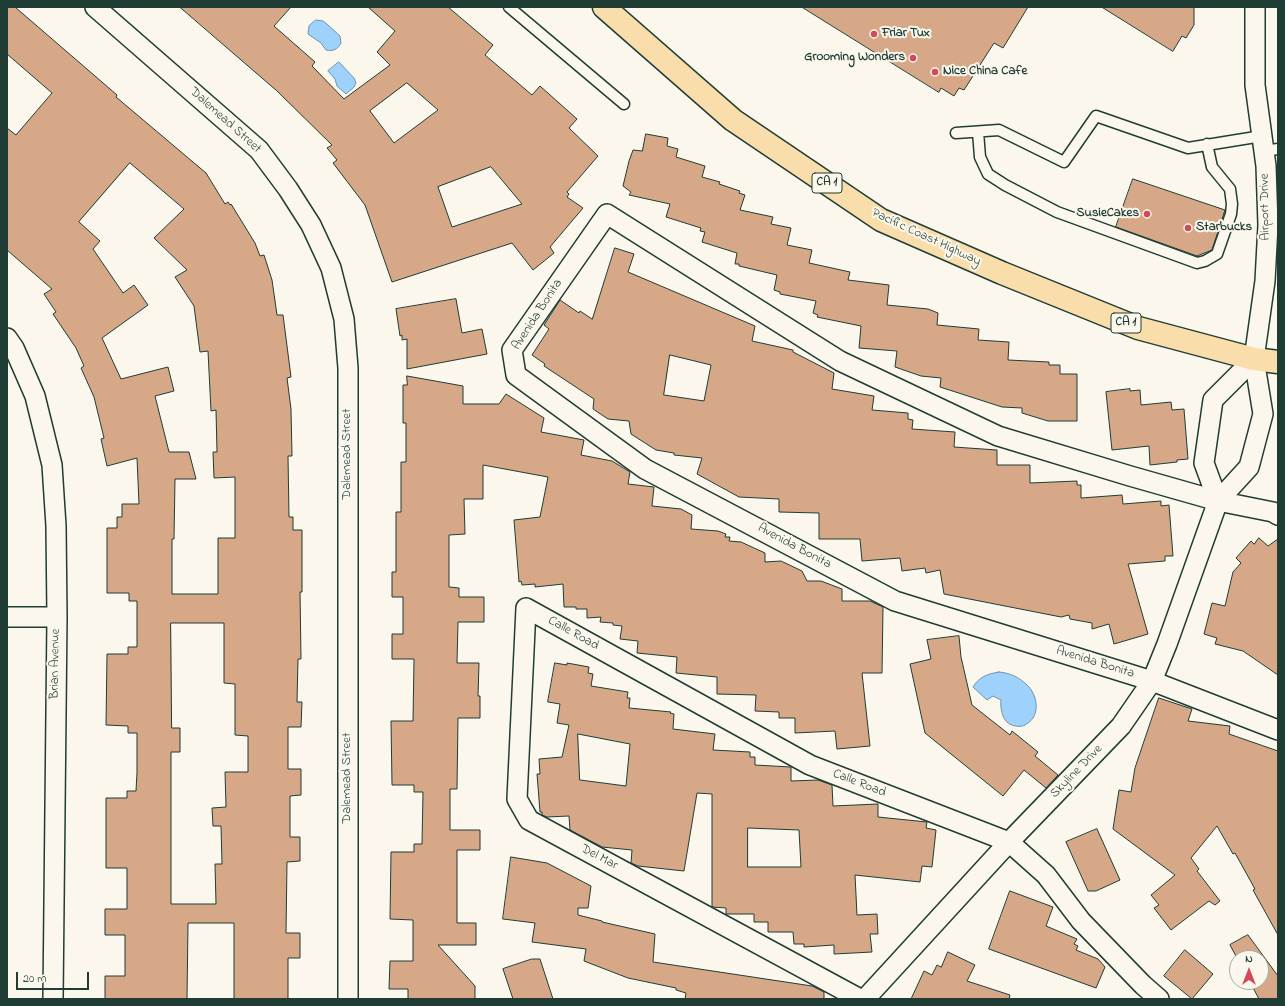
<!DOCTYPE html>
<html>
<head>
<meta charset="utf-8">
<style>
  body { margin:0 }
  #map { position:relative; width:1285px; height:1006px; overflow:hidden; background:#fbf7ec; font-family:"Indie Flower",sans-serif }
  canvas { display:block }
  .frame { position:absolute; inset:0; border:8px solid #1f3d34; pointer-events:none }
  .north { position:absolute; left:1229px; top:950px; width:40px; height:40px; box-sizing:border-box; background:#fbf7ec; border:1px solid #a3ada2; border-radius:50%; rotate:0deg; font-size:11px; font-weight:700; line-height:16px; text-align:center; color:#1f3d34 }
  .north::after { content:''; display:block; margin:auto; width:14px; height:18px; background:#d1495b; clip-path:polygon(50% 0,100% 100%,50% 72%,0 100%) }
  .scale { position:absolute; left:16px; top:972px; width:73px; height:18px; box-sizing:border-box; border:2px solid #1f3d34; border-top:0; padding-left:5px; font-size:12px; line-height:14px; white-space:nowrap; color:#1f3d34; -webkit-text-stroke:3px #fbf7ec; paint-order:stroke }
</style>
</head>
<body>
<div id="map">
<canvas width="1285" height="1006"></canvas>
<div class="frame"></div>
<div class="north">N</div>
<div class="scale">20 m</div>
</div>
<script>
const ctx = document.querySelector('canvas').getContext('2d');
ctx.lineJoin = 'round';
function fillPath(path, color) { ctx.fillStyle = color; ctx.fill(path, 'evenodd'); }
function strokePath(path, color, width, dash) { ctx.strokeStyle = color; ctx.lineWidth = width; ctx.lineCap = dash ? 'butt' : 'round'; ctx.setLineDash(dash || []); ctx.stroke(path); }
function drawText(font, color, halo, rows, align = 'center') {
  ctx.font = font + ' "Indie Flower",sans-serif'; ctx.lineWidth = 4; ctx.setLineDash([]); ctx.textBaseline = 'middle'; ctx.strokeStyle = halo; ctx.fillStyle = color; for (const [text, x, y, turn = 0] of rows) {
    ctx.save(); ctx.translate(x, y); ctx.rotate((+turn || 0) * Math.PI / 180); ctx.textAlign = isNaN(turn) ? turn : align; if (halo) ctx.strokeText(text, 0, 0); ctx.fillText(text, 0, 0); ctx.restore();
  }
}
const water = new Path2D(`
  M316,20l7,1 5,4 12,11 1,7c-3,6 -8,9 -15,7l-5,-7 -13,-9 1,-8z
  M339,62l15,16 2,5 -2,4 -8,7 -9,-8 -2,-7 -7,-8z
  M999,672c11,1 20,5 28,13 10,9 14,29 1,38 -4,3 -7,4 -12,3 -13,-1 -16,-16 -15,-26l-8,-4 -6,4 -14,-13c6,-10 14,-13 26,-15z`);
fillPath(water, '#9ed1fc');
strokePath(water, '#6b96ac', 1);
const building = new Path2D(`
  M7,7h8l102,88 -1,2 90,76 19,31 3,-2 2,3 1,-1 24,39 5,13 4,-1 8,25 5,35h6l8,62 -4,1 4,31 1,47h-4l1,61h4v13h9v62h-2l1,67h-3l-1,43h5l-1,25h-13v42h13v26l-11,1v41h10v24l-13,1 -1,71h14v25h-12v41h-54v-76h-46l-1,76h-82v-23h20v-41h-20v-26h22v-41h-21v-70h21v-7h9l1,-19v-39h-9v-7l-22,-1 1,-71h21v-7h9v-46h-8v-8h-22v-65h10v-11h5v-13h17l-2,-46 -30,8 -6,-27 3,-1 -10,-41 -13,-29 3,-2 -8,-18 -23,-34 3,-2 -12,-18 8,-5 -45,-39v-122l9,7 36,-42 -45,-39zM130,163l54,46 -30,29 33,32 -12,7 19,29 6,46 8,-1 3,60 5,-1 1,42h-4l1,26 21,-1v61h-17v56h-46v-55h2l1,-60h21l-7,-27h-20l-14,-56 19,-5 -6,-24 -47,12 -19,-41 46,-33 -14,-20 -11,8 -30,-44 7,-8 -21,-19zM171,623h53v60l11,1v51l13,1v36h-23l1,35 -14,1 1,18h8l1,38h-7l1,40h-45v-152h9v-24h-8z
  M180,7h111l-17,19 41,36 -3,4 32,33 46,-34 -13,-13 18,-21 -27,-24h80l45,38 -8,10 47,40 8,-9 37,33 -8,9 29,28 -31,36 2,2 -2,3 16,11 -33,39 4,6 -21,17 -21,-27 -120,39 -27,-77 -32,-42 4,-3 -10,-12 5,-3 -55,-54zM407,83l31,27 -44,33 -24,-32zM491,167l31,37 -70,23 -14,-40z
  M802,7h226l-25,41 -9,-5 -30,47 -5,-2 -5,8 -13,-8 -2,4z
  M1102,7h92v18l-8,13 -4,-2 -9,15z
  M646,134l22,4 -1,8 11,3 -2,8 29,9 -3,11 18,5 -1,2 21,7 -1,2 6,2 -5,15 33,7 -2,7 20,4 -4,17 25,5 -3,13 41,9 -2,8 41,5 -2,20 41,4 10,4 -1,12 42,4 -1,11 31,2 -1,18 41,2v3h11v9h17v47h-29l-26,-8v-5l-20,-1 -62,-20 1,-9 -20,-2 -26,-9 2,-16 -38,-3 2,-22 -44,-9 1,-2 -5,-2 3,-12 -36,-7v-2l-6,-2 3,-15 -38,-9v-2h-4l2,-11 -35,-11 3,-10 -5,-1 1,-3 -35,-11 4,-13 -41,-9 2,-3 -8,-6 6,-25 4,-11 9,1z
  M1133,179l92,31 -13,40 -15,6 -81,-29z
  M615,248l19,6 -6,18 127,54 -3,15 41,9v2l41,21 -2,16 42,7 -2,14 36,3v6l5,1 -1,9 43,3 -1,15 43,3v15h33v18l47,-2v4h4v13l41,-3 1,9 38,-3v5l8,-1 4,51h-8v5l-37,3 20,70 -34,10 -5,-20 -17,5v-6l-22,-4 -1,-4 -8,2 -117,-23 -4,-24 -14,3 -1,-5 -23,3 -2,-13 -38,3 -2,-22h-41v-26l-40,-1v-13l-40,-2 -42,-23 5,-16 -28,-3v-2l-18,-3 -25,-16 -2,-13 -21,-2 -15,-10 1,-10 -50,-33 1,-2 -13,-9 17,-26 -5,-4 16,-25 19,13 1,-2 12,8zM670,355l41,10 -7,36 -40,-6z
  M456,299l6,34 20,-4 5,25 -80,15v-30l-5,1v-5l-2,1 -4,-27z
  M407,376l56,10v18h36l7,-10 38,24 -3,14 43,8 -3,15 31,6 18,11 -2,12 26,3 -2,19 29,3 11,6 -1,14 27,2 8,3 -1,3h5l-1,4 12,1 24,11v9l16,-1 21,10 5,10h14l21,8v12h28l13,6 -1,66h-20l8,73 -33,3 -2,-18 -40,2v-15h-16v-6l-24,-1 1,-16 -39,-1v-17l-41,-4 1,-16 -40,-4 1,-12 -18,-2 2,-13 -9,-1v-2l-13,-1 1,-5 -14,1v-9h-11v-2h-12l-1,-23 -28,3v-3l-13,1 -1,-4 -2,1 -5,-62 26,-3 8,-40 -65,-12v34h-19l1,35 -16,1v52l10,1v9h25v25h-26l-1,41h22l-1,33h2v22h-22l-1,71h-7v41h30v20h-23v73h19v22h-38l37,41v13h-67v-10h-19l1,-28h23v-41l-23,-1 1,-67h23v-8h8l1,-52h-9v-7h-22l-1,-64h22l1,-62h-22v-25h11v-37h-11v-25h4v-60h5v-50h5v-39h-3v-38h4z
  M1130,389v2l10,-1 1,15 30,-3 1,8 12,-1 4,50 -11,1v2l-27,3 -1,-19 -37,4 -6,-58z
  M1259,538l9,8 10,-7v136l-35,-24 -28,-7 2,-6 -13,-4 8,-31 13,3 8,-34 8,-9 -5,-5 15,-17 3,3z
  M959,636l2,21 11,48 38,30 2,-4 26,21 -3,4 23,19 -12,13 -22,-18 -21,26 -78,-63 -15,-69 21,-5 -4,-19z
  M555,663l12,2v-2l22,4 -1,6 5,1 -2,12 37,6 -1,6h3l-1,10 42,4 -1,1 4,1 -1,15 42,5 -2,16 37,2v5h5v8l36,2v14l27,-1 14,5 1,21 45,-2v13l49,5 -1,6 10,2 -4,37 -10,-1 -2,16 -65,-7 2,40 20,-1 1,20h-8l2,18 -38,2v-9l-30,2v-3h-10l-1,-12h-25v-10h-14v-8h-28v-6l-14,-1v-113l-15,-1 -13,78 -46,-5 -7,-3 1,-13 -30,-3 -32,-17 -1,-14 -22,1 -5,-2v-3h-2l-3,-38h3l-1,-15 23,-2 7,-32 -12,-2 3,-19 -12,-2zM578,734l52,10 -4,42 -46,-6zM748,828l51,2 2,37h-53z
  M1159,698l33,11 -4,12 42,5 -1,8 49,17v184l-25,-45 2,-1 -20,-36 -2,1 -16,-28 -26,32 8,11 -2,2 23,30 -5,4 -6,-4 -38,29 -17,-22 5,-3 -8,-10 24,-20 -62,-46 6,-39 12,2 4,-24z
  M1097,829l23,51 -24,11h-8l-22,-49z
  M511,857l36,6 44,23 -3,22h-10v7l24,6v1l53,12 -2,28 159,24 12,6v7h-139l1,-6 -10,-3v-2l-48,-10 -44,-17 2,-12 -54,-7 3,-19 -32,-4z
  M1010,891l43,16 -7,19 31,13 -3,5 4,2 -2,4 22,9 7,8 -9,21 -107,-39z
  M1248,935l30,41v23h-19l-9,-17h11v-24h-24l-7,-13z
  M1185,950l28,24 -21,25 -28,-23z
  M948,952l27,13 -8,16 43,14 -1,4h-98l13,-28 8,4 5,-10 4,2z
  M532,959h8l13,40h-40l-10,-30z`);
fillPath(building, '#d6a888');
strokePath(building, '#1f3d34', 1);
const lane = new Path2D(`
  M509,7l115,97
  M978,132l2,25 8,17 17,11 52,27 140,51 8,-2 12,-7 14,-40 1,-10 -2,-15 -18,-22 -5,-23
  M956,133l43,-3 65,32 32,-46 92,32 74,-12
  M1264,151l14,-2`);
const street = new Path2D(`
  M95,7l164,143 29,39 23,36 20,43 13,51 4,49v631
  M7,338l7,10 21,48 17,69 4,61 1,91 -4,382
  M1218,501l-14,-38 9,-63 41,-41
  M1278,515l-5,-3 -55,-11 -88,-25 -132,-40 -158,-75 -233,-147 -95,136 4,25 129,94 250,132 257,80 126,49
  M7,617h50
  M860,999l-331,-179 -12,-21 9,-191 284,157 199,77 37,33 35,46 62,64 16,14
  M865,999l144,-157 112,-116 31,-45 15,-37 51,-143 31,-34 14,-53 -9,-55 11,-78 3,-56 -2,-59 -11,-81v-78`);
const highway = new Path2D(`
  M604,7l129,113 148,100 121,53 136,55 116,31 24,3`);
strokePath(lane, '#1f3d34', 13);
strokePath(street, '#1f3d34', 22);
strokePath(highway, '#1f3d34', 25);
strokePath(lane, '#fbf7ec', 10);
strokePath(street, '#fbf7ec', 19);
strokePath(highway, '#f9deab', 22);
for (const [x, y, r, color] of [
  [874,34,4,"#d1495b"],
  [913,58,4,"#d1495b"],
  [935,72,4,"#d1495b"],
  [1147,214,4,"#d1495b"],
  [1188,228,4,"#d1495b"]
]) { const dot = new Path2D(); dot.arc(x, y, r, 0, 2 * Math.PI); ctx.fillStyle = color; ctx.fill(dot); strokePath(dot, '#fbf7ec', 1.5); }
for (const [x, y, w] of [
  [827,183,30],
  [1126,323,30]
]) { const box = new Path2D(); box.roundRect(x - w / 2, y - 10, w, 20, 3); ctx.fillStyle = '#fbf7ec'; ctx.fill(box); strokePath(box, '#1f3d34', 1); }
drawText('bold 12px', '#1f3d34', null, [
  ["CA 1",827,183],
  ["CA 1",1126,323]
]);
drawText('bold 13px', '#1f3d34', '#fbf7ec', [
  ["Friar Tux",882,34],
  ["Grooming Wonders",905,58,"right"],
  ["Nice China Cafe",943,72],
  ["SusieCakes",1139,214,"right"],
  ["Starbucks",1196,228]
], 'left');
drawText('13px', '#1f3d34', '#fbf7ec', [
  ["Dalemead Street",225,121,42],
  ["Airport Drive",1266,207,-91],
  ["Pacific Coast Highway",926,238,25],
  ["Avenida Bonita",538,315,-57],
  ["Dalemead Street",348,454,-90],
  ["Avenida Bonita",794,547,28],
  ["Calle Road",573,634,29],
  ["Avenida Bonita",1095,663,17],
  ["Brian Avenue",56,664,-89],
  ["Skyline Drive",1077,772,-46],
  ["Dalemead Street",348,778,-90],
  ["Calle Road",859,784,21],
  ["Del Mar",599,858,28]
]);
</script>
</body>
</html>
